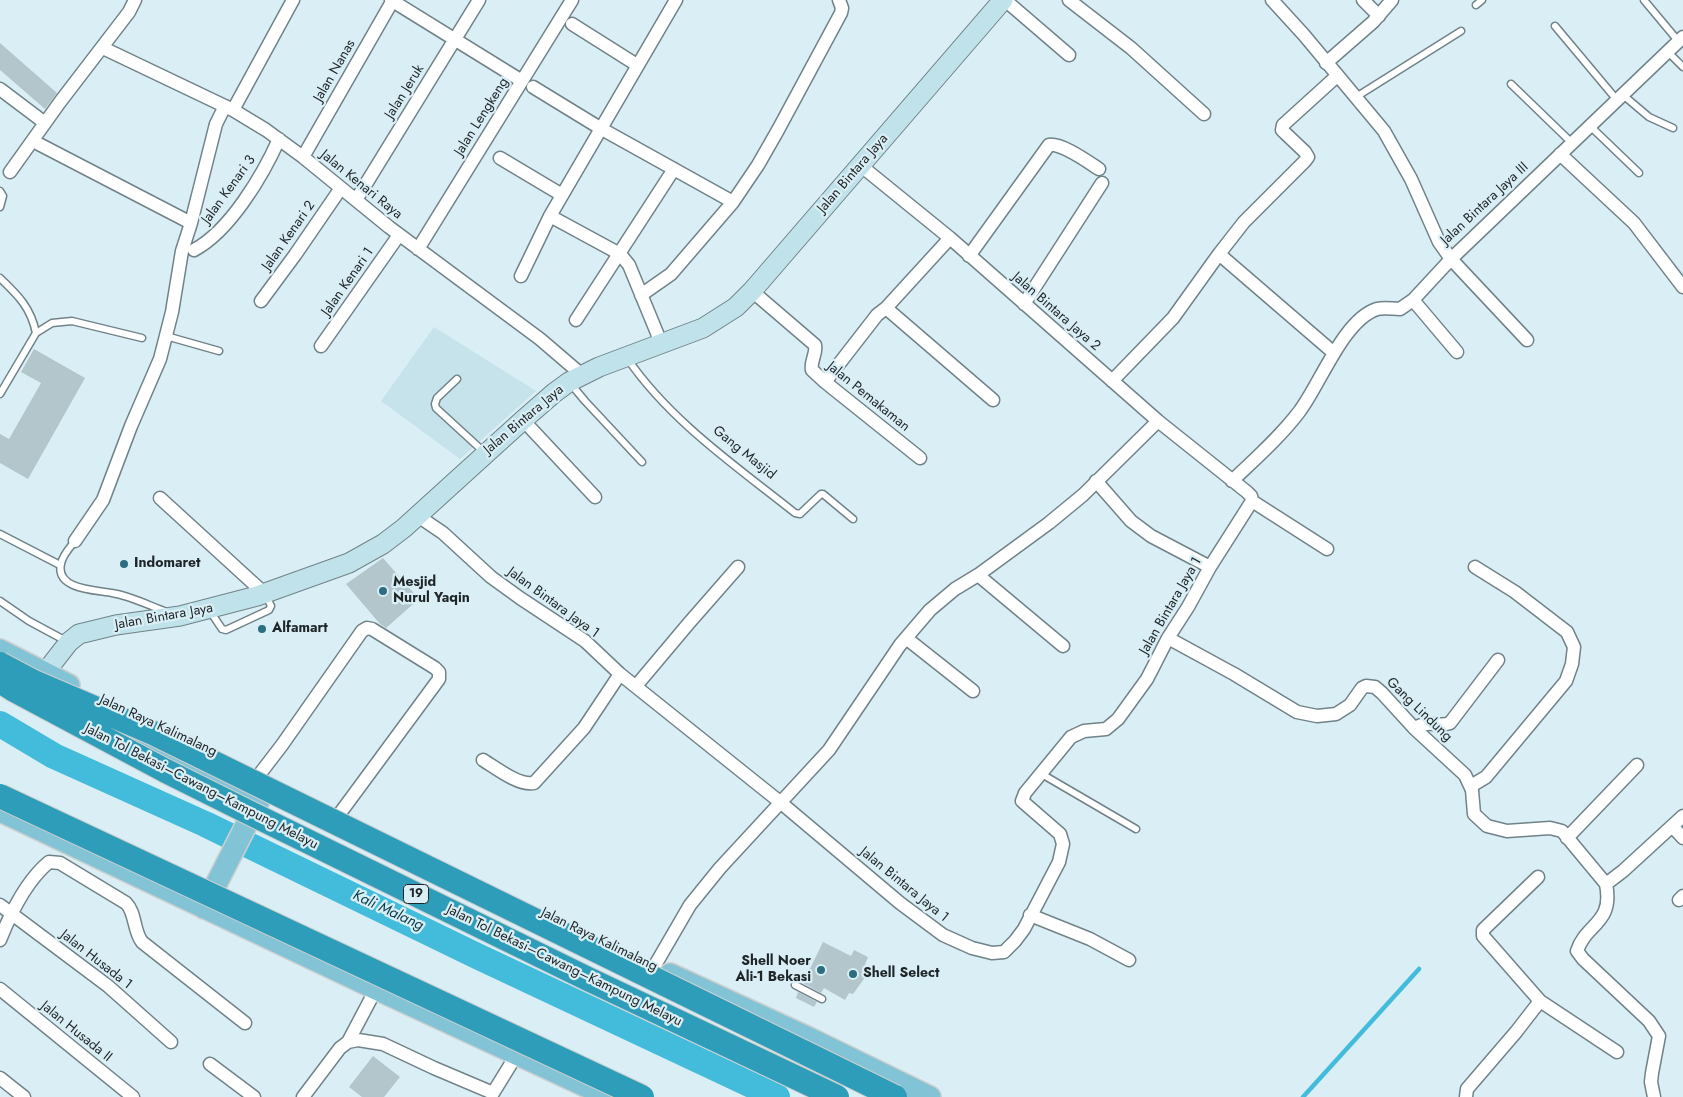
<!DOCTYPE html>
<html>
<head>
<meta charset="utf-8">
<style>
  body { margin:0 }
  canvas { display:block; background:#daeef5 }
</style>
</head>
<body>
<canvas width="1683" height="1097"></canvas>
<script>
const ctx = document.querySelector('canvas').getContext('2d');
ctx.lineJoin = 'round';
function fillPath(path, color) { ctx.fillStyle = color; ctx.fill(path, 'evenodd'); }
function strokePath(path, color, width, dash) { ctx.strokeStyle = color; ctx.lineWidth = width; ctx.lineCap = dash ? 'butt' : 'round'; ctx.setLineDash(dash || []); ctx.stroke(path); }
function drawText(font, color, halo, rows, align = 'center') {
  ctx.font = font + ' Jost,sans-serif'; ctx.lineWidth = 4.5; ctx.setLineDash([]); ctx.textBaseline = 'middle'; ctx.strokeStyle = halo; ctx.fillStyle = color; for (const [text, x, y, turn = 0] of rows) {
    ctx.save(); ctx.translate(x, y); ctx.rotate((+turn || 0) * Math.PI / 180); ctx.textAlign = isNaN(turn) ? turn : align; if (halo) ctx.strokeText(text, 0, 0); ctx.fillText(text, 0, 0); ctx.restore();
  }
}
fillPath(new Path2D(`
  M434,327l102,64 -76,68 -79,-58z`), '#c6e2eb');
strokePath(new Path2D(`
  M1303,1097l116,-128`), '#43bcdc', 4.5);
strokePath(new Path2D(`
  M0,724l54,32 151,68 272,132 300,141`), '#43bcdc', 26);
fillPath(new Path2D(`
  M0,43l57,50 -12,16 -45,-39z
  M34,349l51,29 -57,101 -28,-16v-29l9,5 32,-56 -20,-11z
  M383,558l36,41 -33,29 -6,-4 -34,-40z
  M823,942l28,14 3,-6 14,7 -6,15 4,4 -13,18 -4,-1 -4,7 -21,-12 -3,5 -18,-10z
  M798,992l19,10 -3,5 -18,-9z
  M373,1056l27,21 -16,20h-22l-13,-10z`), '#b2c6cc');
const lane = new Path2D(`
  M1644,0l35,42
  M1476,5l6,-5
  M1555,26l62,74
  M1668,52l15,15
  M1511,84l61,59
  M1623,95l26,22 24,11
  M1356,97l105,-66
  M1590,126l49,47
  M0,191l3,5 -3,11
  M0,278c18,17 31,30 36,55
  M166,336l53,15
  M627,358c43,63 109,108 168,155l5,1 21,-20h2l30,25
  M457,379l-20,19 -2,6 1,4 48,44
  M570,383l15,18 57,61
  M0,394l36,-61 16,-10 20,-2 70,17
  M0,534l60,31
  M75,541c-5,6 -13,15 -14,23 -6,26 36,26 51,29 19,3 38,13 55,19
  M0,601l29,20 39,21
  M210,611l12,18 4,1 43,-20 2,-4 -5,-10
  M1040,773l96,56
  M795,985l27,14`);
const street = new Path2D(`
  M391,0l131,81
  M1005,0l64,55
  M1069,0l62,48 73,66
  M1272,0l32,35 80,96 27,48 28,63 12,17 76,81
  M1363,0l16,16
  M572,24l65,41
  M103,48l130,62 33,20 37,27 86,70 151,112 42,36
  M1326,63l47,-41 19,-22
  M533,87l67,41 133,74
  M0,89l45,34
  M233,110l60,-110
  M33,141l158,82
  M1560,154l74,69 49,64
  M303,157l90,-157
  M500,158l62,37
  M10,172l50,-70 69,-90 6,-12
  M356,200l123,-200
  M550,216l70,38 9,11 28,68 3,12
  M418,249l154,-249
  M194,250c36,-19 69,-75 85,-111
  M1219,254l115,99
  M969,256l80,-111c13,-2 39,17 50,24
  M521,276l29,-60 126,-216
  M752,291l63,54c2,9 -5,16 -3,25l13,12 95,76
  M641,295l30,-21 62,-72 25,-37 20,-35 63,-117 1,-5 -3,-8
  M1413,300l44,52
  M261,301l34,-46 46,-67
  M1024,304l78,-121
  M886,308l107,92
  M576,320l98,-151
  M321,346l78,-111
  M1112,381l61,-63 46,-64 25,-32 61,-61 3,-4 -3,-5 -20,-19 -3,-3 1,-5 54,-49
  M825,382l52,-67 9,-7 64,-70
  M523,420l72,77
  M1096,481l35,40 20,15 59,31
  M1232,481c23,-22 48,-44 67,-69 21,-27 44,-92 78,-103 8,-2 15,0 23,0l13,-9 38,-41 232,-222
  M160,498l105,96
  M1252,501l75,48
  M418,516l25,17 48,44 29,21 65,43 35,33 160,128 120,101 43,32 29,13 20,5 12,-1 11,-11 9,-12 35,-67 4,-18 -3,-10 -38,-33 3,-8 46,-56 13,-6 22,-2 12,-10 29,-40 21,-41 20,-31 22,-40 42,-66 -1,-5 -4,-4 -89,-71 -208,-183 -90,-73
  M75,541l28,-41 28,-74 29,-67 12,-47 10,-61 9,-28 25,-99 9,-18
  M978,575l85,71
  M906,638l67,53
  M1168,638l66,36 63,38 20,4 19,-2 14,-9 12,-17 4,-2 9,1 7,6 32,35 51,47 7,15 2,24 13,12 20,5 43,-3 12,3 44,53
  M636,686l53,-63 49,-56
  M1414,728c18,-9 24,0 36,-5l48,-63
  M483,760c13,8 36,26 51,23l50,-55 36,-54
  M259,775l23,-30 80,-114 5,-3 5,1 63,39 4,4v7l-101,137
  M1471,786l15,-9 80,-96 6,-17 2,-17 -7,-15 -52,-40 -40,-25
  M1672,826l11,12
  M1567,838l70,-73
  M1679,900l4,-4
  M0,905l108,81 63,56
  M1030,915l60,24 39,21
  M0,940c11,-28 26,-59 49,-78l11,1 66,40c10,10 7,27 16,39l103,81
  M654,967l36,-62 30,-37 109,-118 71,-105 30,-35 25,-21 23,-14 71,-52 34,-28 75,-74
  M0,989l133,108
  M1540,1001l77,51
  M348,1042l28,-53
  M210,1064l44,33
  M0,1078l24,19
  M303,1097l37,-49 8,-6 10,-2 25,4 51,24 59,25 24,-39
  M1466,1097l1,-8 49,-57 24,-31 -57,-65v-6l55,-53
  M1654,1097l-3,-15 1,-9 7,-37 -10,-15 -66,-62 -6,-8c9,-28 37,-27 29,-67l17,-13 60,-55`);
const secondary = new Path2D(`
  M44,674l25,-32 10,-8 37,-9 64,-9 77,-20 92,-33 34,-19 21,-16 119,-108 31,-27 15,-11 30,-15 104,-39 33,-21 16,-16 251,-291`);
const primary = new Path2D(`
  M0,650l69,35
  M140,738l118,65
  M0,811l376,178 233,108
  M204,908l56,-110
  M670,974l137,63 123,60`);
strokePath(lane, '#708388', 9);
strokePath(street, '#708388', 15);
strokePath(secondary, '#708388', 21);
strokePath(primary, '#cdcfcf', 24);
strokePath(lane, '#fff', 6);
strokePath(street, '#fff', 12);
strokePath(secondary, '#c0e2ea', 19);
strokePath(primary, '#82c4d5', 21);
const highwayBridge = new Path2D(`
  M0,664l34,18 119,51 742,364
  M0,681l14,9 150,80 88,44 334,164 251,119
  M0,796l642,301`);
strokePath(highwayBridge, '#cdcfcf', 26, []);
strokePath(highwayBridge, '#2e9db9', 24);
for (const [x, y, r, color] of [
  [124,564,5,"#2c6e80"],
  [383,591,5,"#2c6e80"],
  [262,629,5,"#2c6e80"],
  [821,970,5,"#2c6e80"],
  [853,974,5,"#2c6e80"]
]) { const dot = new Path2D(); dot.arc(x, y, r, 0, 2 * Math.PI); ctx.fillStyle = color; ctx.fill(dot); strokePath(dot, '#daeef5', 2); }
for (const [x, y, w] of [
  [416,894,25]
]) { const box = new Path2D(); box.roundRect(x - w / 2, y - 9.5, w, 19, 4); ctx.fillStyle = '#daeef5'; ctx.fill(box); strokePath(box, '#1d2527', 1); }
drawText('bold 12px', '#1d2527', null, [
  ["19",416,894]
]);
drawText('14px', '#1d2527', '#daeef5', [
  ["Jalan Nanas",335,71,-60],
  ["Jalan Jeruk",405,92,-58],
  ["Jalan Lengkeng",482,117,-58],
  ["Jalan Bintara Jaya",853,174,-49],
  ["Jalan Kenari Raya",361,185,39],
  ["Jalan Kenari 3",229,190,-54],
  ["Jalan Bintara Jaya III",1485,204,-43],
  ["Jalan Kenari 2",289,236,-55],
  ["Jalan Kenari 1",348,282,-55],
  ["Jalan Bintara Jaya 2",1056,312,41],
  ["Jalan Pemakaman",868,397,39],
  ["Jalan Bintara Jaya",524,420,-40],
  ["Gang Masjid",744,453,39],
  ["Jalan Bintara Jaya 1",553,603,36],
  ["Jalan Bintara Jaya 1",1171,606,-60],
  ["Jalan Bintara Jaya",164,617,-10],
  ["Gang Lindung",1419,710,44],
  ["Jalan Raya Kalimalang",158,726,25],
  ["Jalan Tol Bekasi–Cawang–Kampung Melayu",201,787,27],
  ["Jalan Bintara Jaya 1",904,885,39],
  ["Jalan Raya Kalimalang",599,940,26],
  ["Jalan Husada 1",96,960,38],
  ["Jalan Tol Bekasi–Cawang–Kampung Melayu",564,966,26],
  ["Jalan Husada II",76,1032,39]
]);
drawText('bold 14px', '#1d2527', '#daeef5', [
  ["Indomaret",134,564],
  ["Mesjid",393,583],
  ["Nurul Yaqin",393,599],
  ["Alfamart",272,629],
  ["Shell Noer",811,962,"right"],
  ["Ali-1 Bekasi",811,978,"right"],
  ["Shell Select",863,974]
], 'left');
drawText('italic 15px', '#043c4a', '#daeef5', [
  ["Kali Malang",388,911,25]
]);
</script>
</body>
</html>
